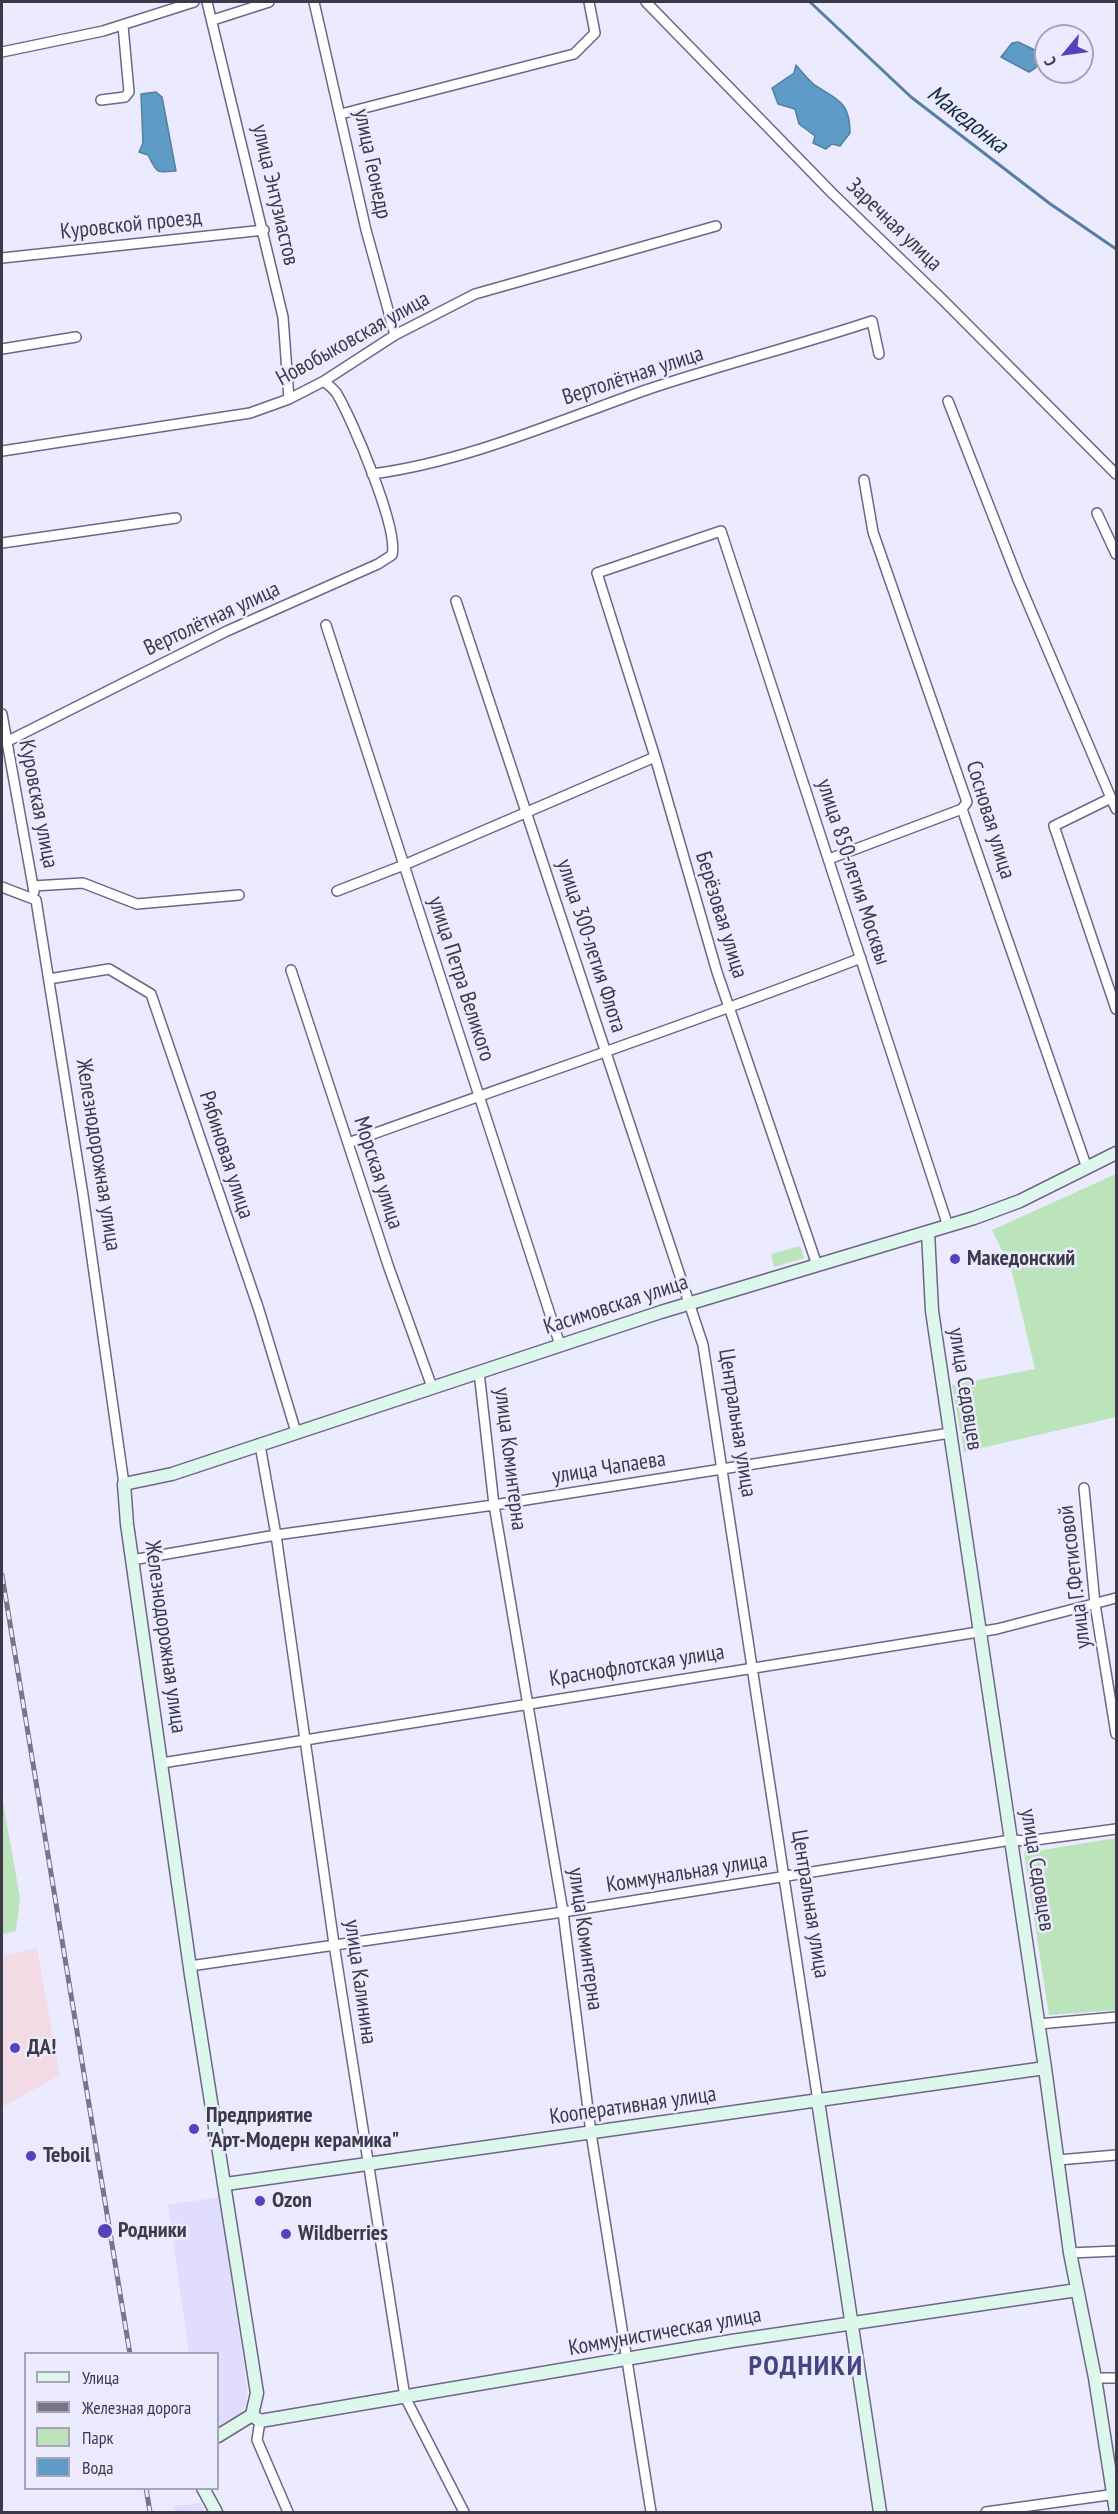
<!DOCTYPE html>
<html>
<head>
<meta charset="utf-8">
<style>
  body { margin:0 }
  #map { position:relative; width:1118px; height:2514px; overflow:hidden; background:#eceaff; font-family:"PT Sans Narrow",sans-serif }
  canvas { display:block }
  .frame { position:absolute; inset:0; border:3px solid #3c3a48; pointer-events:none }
  .legend { position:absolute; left:24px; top:2352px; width:195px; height:138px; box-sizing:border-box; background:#eceaff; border:2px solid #a6a4b6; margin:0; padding:8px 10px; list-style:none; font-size:18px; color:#3c3a48 }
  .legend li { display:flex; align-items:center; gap:12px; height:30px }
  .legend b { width:30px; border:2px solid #a6a4b6 }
  .north { position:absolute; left:1034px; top:24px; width:60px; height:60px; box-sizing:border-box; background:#eceaff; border:2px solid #a6a4b6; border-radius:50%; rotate:241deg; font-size:16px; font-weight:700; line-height:24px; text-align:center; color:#3c3a48 }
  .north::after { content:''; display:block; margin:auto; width:21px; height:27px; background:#5443bb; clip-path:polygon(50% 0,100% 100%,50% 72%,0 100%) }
</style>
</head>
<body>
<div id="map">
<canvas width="1118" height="2514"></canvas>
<div class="frame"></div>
<ul class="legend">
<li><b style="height:8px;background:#def7ec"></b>Улица</li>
<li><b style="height:8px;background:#787686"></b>Железная дорога</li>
<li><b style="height:16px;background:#bbe4ba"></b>Парк</li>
<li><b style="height:16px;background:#5e9cc7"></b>Вода</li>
</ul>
<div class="north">С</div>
</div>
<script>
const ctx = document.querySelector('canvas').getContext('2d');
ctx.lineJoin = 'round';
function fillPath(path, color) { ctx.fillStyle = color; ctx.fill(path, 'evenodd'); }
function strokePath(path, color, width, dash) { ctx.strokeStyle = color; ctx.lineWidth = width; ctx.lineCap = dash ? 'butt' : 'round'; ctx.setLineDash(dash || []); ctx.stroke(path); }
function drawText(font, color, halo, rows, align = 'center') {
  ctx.font = font + ' "PT Sans Narrow",sans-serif'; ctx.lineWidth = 5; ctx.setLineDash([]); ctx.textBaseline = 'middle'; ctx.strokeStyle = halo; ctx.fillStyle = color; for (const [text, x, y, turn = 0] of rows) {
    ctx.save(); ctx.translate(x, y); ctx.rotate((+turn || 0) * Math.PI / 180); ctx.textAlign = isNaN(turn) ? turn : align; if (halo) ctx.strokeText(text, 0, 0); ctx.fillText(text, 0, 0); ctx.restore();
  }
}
fillPath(new Path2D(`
  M37,1948l23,127 -58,32v-151z`), '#f3dbe5');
fillPath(new Path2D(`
  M219,2197l28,189v20l-12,13 -17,8v-73l-29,-1 -21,-148z
  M200,2503l5,9h-30l-2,-6z`), '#e1ddfe');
fillPath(new Path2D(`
  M1116,1174v243l-152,35 -12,-67 83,-16 -24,-101 -19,-38z
  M800,1246l4,12 -30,9 -3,-13z
  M2,1796l18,102 -4,33 -14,3z
  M1116,1838v172l-67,5 -25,-162z`), '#bbe4ba');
const water = new Path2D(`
  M1018,42l21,10c1,10 0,15 -10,20l-28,-15 11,-14z
  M796,65c6,7 13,16 20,21 23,14 34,17 34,47l-10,13 -8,-2 -6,5 -13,-6 2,-7 -16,-12 -4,-15 -17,-5 -6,-16 22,-15z
  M156,92l6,5 14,74c-22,2 -18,2 -28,-16l-9,-3 4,-9 -2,-49z`);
fillPath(water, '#5e9cc7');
strokePath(water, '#547fa1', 1.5);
strokePath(new Path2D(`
  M810,2l101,95 138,106 67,46`), '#547fa1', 3);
const street = new Path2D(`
  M207,2l76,315 6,82
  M314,2l52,228 29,105
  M646,2l187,192 110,106 173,174
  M213,20l56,-18
  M2,52l101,-21 91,-29
  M101,100l24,-3 4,-5 -6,-66
  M341,114l233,-60 21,-21 -6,-31
  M2,258l262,-28
  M2,349l74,-12
  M948,401l70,179 93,218
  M2,451l248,-38 39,-14 35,-18 71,-46 80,-41 241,-68
  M372,474c93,-12 186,-53 274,-84 74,-25 151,-44 226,-69l7,33
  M864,480l9,52 94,270 -5,7 125,359
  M1097,513l19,41
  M2,543l174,-25
  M456,601l247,744 115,756
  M326,625l234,720
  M2,714l32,178
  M6,742l221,-111 151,-67 14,-9c7,-26 -40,-136 -55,-161 -3,-5 -9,-9 -13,-13
  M1116,809l-5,-11 -57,28 62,183
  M829,859l133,-50
  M33,886l50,-3 54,21 102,-9
  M2,887l34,13 47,295 41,289
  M337,891l67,-26 251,-108
  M291,970l98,298 43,119
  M49,979l60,-10 42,25 108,316 37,122
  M348,1143c171,-62 343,-119 513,-185
  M817,1265l-100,-293 -62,-215 -58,-184 124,-42 227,695
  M479,1372l15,133 69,407 28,221 60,379
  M260,1445l16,90 58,409 71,453 59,115
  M1084,1488l11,116 21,130
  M132,1560l144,-25 218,-30 456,-72
  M162,1763l835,-134 119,-31
  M190,1966l373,-54 448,-72 17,1 88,-12
  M1039,2024l77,-7
  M1058,2160l58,-5
  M1070,2253l46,-2
  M1095,2378h21
  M260,2421l-3,19 31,72
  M986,2512l130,-18`);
const secondary = new Path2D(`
  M928,1232l4,79 113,757 25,185 25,125 21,134
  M818,2101l62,411
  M226,2184l819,-116
  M252,2415l8,6 472,-80 345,-51
  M218,2436l34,-21 5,-22 -66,-418 -64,-451 -3,-40 48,-10 489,-162 313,-94 46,-17 96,-48
  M203,2488l13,24`);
strokePath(street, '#6b6785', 12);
strokePath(secondary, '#6b6785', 15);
strokePath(street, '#fff', 9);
strokePath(secondary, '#def7ec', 12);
const rail = new Path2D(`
  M2,1575l128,779
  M146,2488l4,24`);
strokePath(rail, '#787686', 5);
strokePath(rail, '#eceaff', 3, [9]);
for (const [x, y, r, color] of [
  [955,1259,6,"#5443bb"],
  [15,2048,6,"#5443bb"],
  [194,2129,6,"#5443bb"],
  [31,2156,6,"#5443bb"],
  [260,2201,6,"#5443bb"],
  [105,2231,8,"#5443bb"],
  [286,2234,6,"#5443bb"]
]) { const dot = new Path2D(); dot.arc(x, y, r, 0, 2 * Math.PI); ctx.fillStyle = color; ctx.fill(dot); strokePath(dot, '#eceaff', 2); }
drawText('22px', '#3c3a48', '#eceaff', [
  ["улица Геонедр",372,164,78],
  ["улица Энтузиастов",275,195,77],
  ["Куровской проезд",131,225,-6],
  ["Заречная улица",894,225,44],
  ["Новобыковская улица",353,339,-29],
  ["Вертолётная улица",633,376,-18],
  ["Вертолётная улица",212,619,-25],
  ["Куровская улица",38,804,79],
  ["Сосновая улица",990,820,73],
  ["улица 850-летия Москвы",853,872,72],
  ["Берёзовая улица",721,915,73],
  ["улица 300-летия Флота",591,946,72],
  ["улица Петра Великого",461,979,72],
  ["Железнодорожная улица",98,1155,81],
  ["Рябиновая улица",226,1155,72],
  ["Морская улица",378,1173,72],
  ["Касимовская улица",616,1305,-18],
  ["улица Седовцев",965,1389,81],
  ["Центральная улица",737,1423,81],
  ["улица Коминтерна",510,1459,83],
  ["улица Чапаева",609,1468,-9],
  ["улица Г.Фетисовой",1075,1577,-97],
  ["Железнодорожная улица",165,1637,82],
  ["Краснофлотская улица",637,1666,-9],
  ["улица Седовцев",1037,1870,81],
  ["Коммунальная улица",687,1873,-9],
  ["Центральная улица",810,1904,81],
  ["улица Коминтерна",585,1939,82],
  ["улица Калинина",360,1982,82],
  ["Кооперативная улица",633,2106,-8],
  ["Коммунистическая улица",665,2332,-10]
]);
drawText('bold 22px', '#3c3a48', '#eceaff', [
  ["Македонский",967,1259],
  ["ДА!",27,2048],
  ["Предприятие",206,2116],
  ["\"Арт-Модерн керамика\"",206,2141],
  ["Teboil",43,2156],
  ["Ozon",272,2201],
  ["Родники",118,2231],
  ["Wildberries",298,2234]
], 'left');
drawText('italic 24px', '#122e41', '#eceaff', [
  ["Македонка",967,120,38]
]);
ctx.letterSpacing = '1.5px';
drawText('bold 28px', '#474481', '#eceaff', [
  ["РОДНИКИ",806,2367]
]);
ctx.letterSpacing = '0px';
</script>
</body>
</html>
